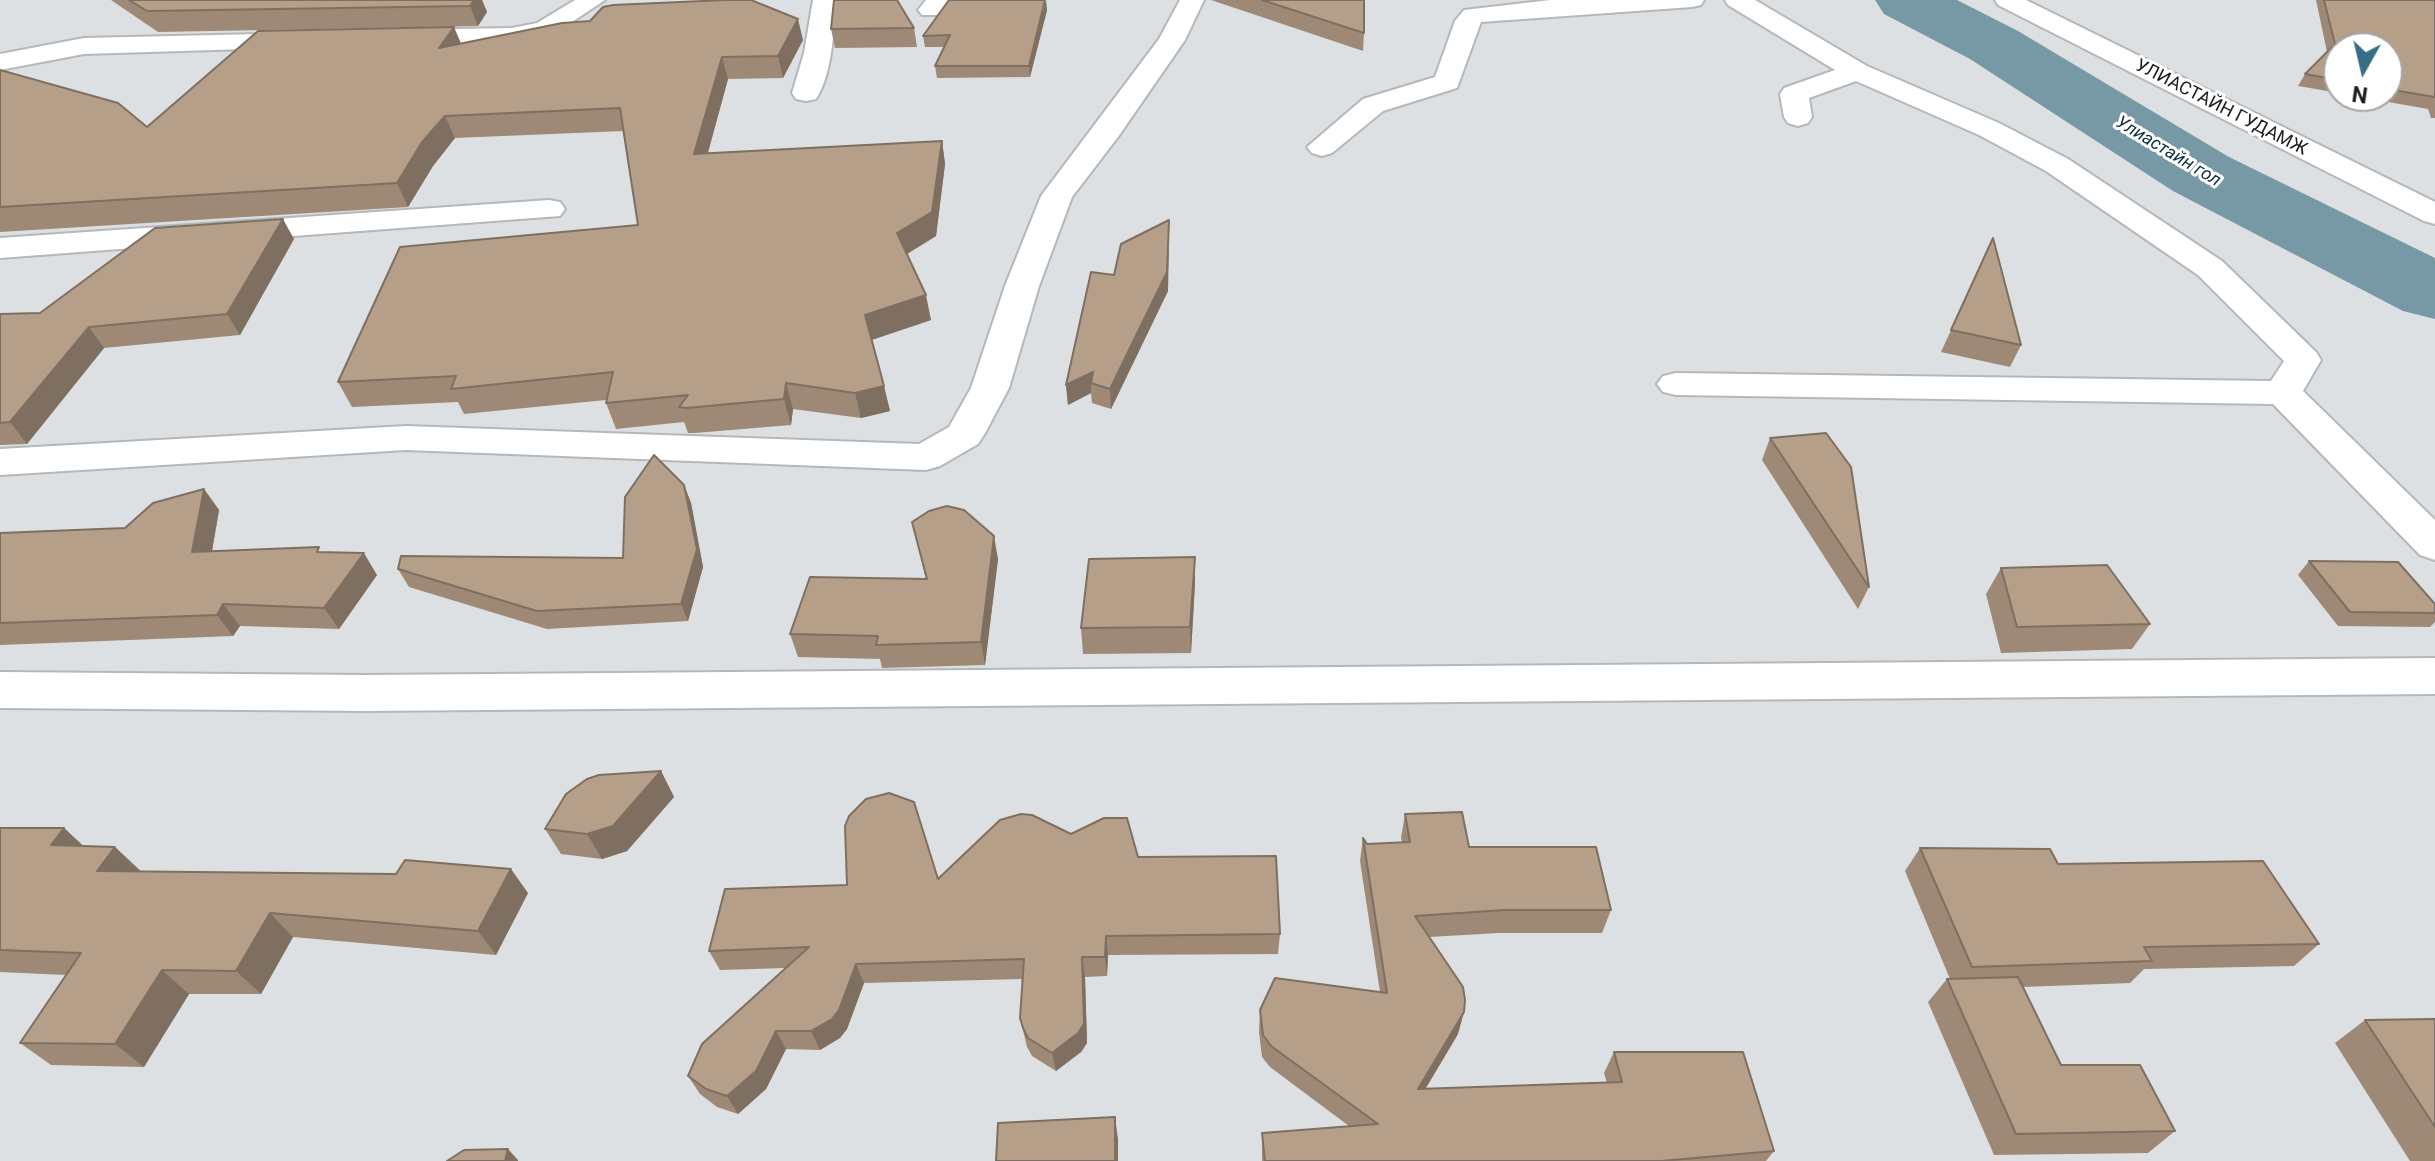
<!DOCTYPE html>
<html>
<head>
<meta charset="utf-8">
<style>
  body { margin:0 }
  #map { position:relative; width:2435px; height:1161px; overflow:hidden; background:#dde0e3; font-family:Roboto,sans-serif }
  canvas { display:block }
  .north { position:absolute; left:2323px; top:32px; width:80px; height:80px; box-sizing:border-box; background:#fff; border:2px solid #a4a5a5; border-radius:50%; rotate:188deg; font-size:22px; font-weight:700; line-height:32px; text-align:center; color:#1c1d1e }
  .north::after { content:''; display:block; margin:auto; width:28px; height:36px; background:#366e88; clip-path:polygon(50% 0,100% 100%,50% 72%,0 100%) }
</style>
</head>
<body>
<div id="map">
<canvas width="2435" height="1161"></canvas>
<div class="north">N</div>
</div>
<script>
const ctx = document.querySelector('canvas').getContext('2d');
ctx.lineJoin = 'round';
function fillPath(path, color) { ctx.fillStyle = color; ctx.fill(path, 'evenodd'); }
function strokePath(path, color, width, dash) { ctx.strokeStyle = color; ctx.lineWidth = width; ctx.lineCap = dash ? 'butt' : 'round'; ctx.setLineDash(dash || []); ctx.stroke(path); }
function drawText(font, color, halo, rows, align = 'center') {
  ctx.font = font + ' Roboto,sans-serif'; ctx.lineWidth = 6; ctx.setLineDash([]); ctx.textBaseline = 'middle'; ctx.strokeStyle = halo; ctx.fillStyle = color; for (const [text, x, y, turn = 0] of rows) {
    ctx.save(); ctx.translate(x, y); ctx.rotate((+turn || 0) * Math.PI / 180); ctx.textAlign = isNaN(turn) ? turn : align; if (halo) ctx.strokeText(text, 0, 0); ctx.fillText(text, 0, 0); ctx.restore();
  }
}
fillPath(new Path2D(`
  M1875,0h82l61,31 211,126 206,101v61l-32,-8 -230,-120 -203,-132 -86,-45z`), '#7798a5');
const minor = new Path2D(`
  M575,0h30l-51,34 -9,3 -33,7 -115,2 -9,-2 -4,-6 4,-6 9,-2 115,-2 25,-5z
  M813,0h24c-4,30 -4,73 -21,99l-10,2 -10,-2 -4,-6 12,-40z
  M926,0h24l-10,15h-18l-4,-5z
  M1180,0h24l-19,40 -67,97 -46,60 -33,89 -30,102 -25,47 -6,9 -38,22 -14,4 -520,-20 -406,25v-26l406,-23 513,18 30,-17 22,-39 34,-102 36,-90 118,-157z
  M1550,0h154l-3,5 -9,2 -211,15 -24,66 -74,23 -51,42 -10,3 -10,-3 -5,-6 56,-48 72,-22 20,-56 9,-11z
  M1725,0h30l112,66 132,57 69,36 154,102 94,91 5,8 -18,31 132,129v40l-15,-5 -147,-151 -597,-9 -13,-3 -6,-8 6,-8 13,-3 595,8 13,-20 -86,-86 -152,-104 -67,-36 -123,-54 -47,17 3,19 -4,6 -10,3 -10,-3 -4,-6 -4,-23 4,-6 51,-18 -107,-65z
  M304,33l9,2 4,6 -4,6 -229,7 -84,16v-16l84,-16z
  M549,200l11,2 5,7 -5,7 -560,42v-20z
  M2435,658v36l-2069,17 -366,-3v-36l366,3z`);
const secondary = new Path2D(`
  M1995,0h31l409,202v22l-11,-3 -426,-216z`);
strokePath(minor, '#b5b8ba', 4);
strokePath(secondary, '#b5b8ba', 4);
fillPath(minor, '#fff');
fillPath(secondary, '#fff');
fillPath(new Path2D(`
  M111,0h371l5,12 -9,14 -320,6z
  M1211,0h153v33l-1,18z
  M2316,0h119v118h-4l-3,-9 -74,-13h33v-48h-48v45l-41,-7 7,-12 22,-22z
  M1047,10l-17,67 -93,1 -2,-12 10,-19h-20l-2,-11z
  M914,28l3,19 -82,1 -4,-19z
  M803,40l-20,38 -55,1 -20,74 234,-12 3,23 -9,72 -29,18 24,66 -59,20 18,71 -29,7 -68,-9 -2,16 -96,8h-7l-4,-11 -68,7 -10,-26v-3l-142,14 -6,-12 -106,5 -14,-25 300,-157 -15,-94 -168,7 -22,28 -25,41 -408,25v-162l147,57 314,-84z
  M1169,220l-1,71 -57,118 -19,-6 -1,-10 -23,12 -2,-20 48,-110z
  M1993,238l28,107 -11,22 -69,-15z
  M294,239l-54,96 -136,13 -77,96 -27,1v-131l40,-1z
  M1770,438l99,149 -11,22 -96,-149z
  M684,485l7,18 12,64 -15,54 -141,8 -138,-42 -11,-18 225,-11z
  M204,489l15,21 -7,41 110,1 55,23 -38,54 -99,-3 -7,10 -233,9v-112l125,-5z
  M912,522l86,37 -13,106 -103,3 -2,-9 -82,-2 -8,-23 136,-55z
  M1195,557v26l-4,70 -108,1 -2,-26z
  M2309,561l126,43v18l-5,5 -92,-1 -40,-51z
  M2001,568l149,56 -18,25 -131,4 -15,-59z
  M661,771l13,26 -47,54 -25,8 -41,-5 -16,-25z
  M1405,814l64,33 142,63 -9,23h-103l-70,4 29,97 -33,55 182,-6 -3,-10 10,-21 160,99 -8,10h-504v-28l87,-7 -79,-59 -8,-10 -3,-25 1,-22 120,-18 -20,-131 3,-23 4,6 35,-2 -1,-4z
  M0,828h64l19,18 32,1 26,24 387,22 -32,62 -203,-18 -32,57h-72l-45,73 -93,-2 -31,-22 46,-68 -66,-3z
  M1071,834l67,23 142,77 -2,20 -170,1 -1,21 -22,1 2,66 -6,9 -25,19 -24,-15 -5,-9 -7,-29 3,-39 -159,4 -17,46 -7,9 -20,12 -34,-1 -20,40 -28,25 -21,-7 -17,-13 -12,-18 98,-108 -66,2 -11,-19 138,-66 91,-6z
  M1920,848l138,16 261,80 -25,22 -150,3 -14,14 -107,4 38,78 114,66 -27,22 -154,2 -66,-153 19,-23h3l-45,-108z
  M2435,1019v142h-25l-75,-118 30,-23z`), '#9d8976');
fillPath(new Path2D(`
  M464,0h18l5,12 -9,14 -8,-20z
  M1046,0l1,10 -17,67 -1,-11z
  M798,19l5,21 -20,38 -5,-22z
  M454,27l9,21h-24z
  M722,57l6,22 -27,98 -7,-23z
  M445,116l10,22 -22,28 -25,41 -11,-24 25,-41z
  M942,141l3,23 -9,72 -34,21 -5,-24z
  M283,219l11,20 -54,96 -13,-21z
  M1169,220l-1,71 -57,118 -1,-20z
  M926,295l5,25 -60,20 -6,-25z
  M89,327l15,21 -77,96 -17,-22z
  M1093,372l-2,11v10l-23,12 -2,-20z
  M786,383l7,26 -2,16 -7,-26z
  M884,386l6,25 -29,7 -6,-25z
  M684,485l7,18 12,64 -15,54 -7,-17z
  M204,489l15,21 -11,64 -16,-22z
  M994,536l4,23 -13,106 -4,-23z
  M364,553l13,22 -38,54 -15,-21z
  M1195,557v26l-4,70 -1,-26z
  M223,604l17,22 -7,10 -16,-21z
  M661,771l13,26 -47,54 -25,8 -15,-25z
  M64,828l27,25 -40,-8z
  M115,847l26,25 -44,-1z
  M511,869l17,24 -32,62 -18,-24z
  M270,913l23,24 -32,57 -25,-23z
  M1106,936l2,19 -1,21 -2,-19z
  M1082,957l3,20 2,66 -6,9 -25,19 -4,-18z
  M856,964l8,19 -17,46 -7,9 -20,12 -9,-19z
  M162,970l27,24 -45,73 -29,-23z
  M1464,1012l-6,22 -45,76 5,-21z
  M776,1031l10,18 -20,40 -28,25 -11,-18z
  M1115,1117l3,22v22h-3z
  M508,1149l10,11v1h-13z`), '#7f6f60');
const building = new Path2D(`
  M129,0h345l-4,6 -323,5z
  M725,0h26l47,19 -20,37 -56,1 -28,97 248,-13 -10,71 -35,21 29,62 -61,20 19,71 -29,7 -69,-10 -2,16 -98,9 -7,-1 9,-12 -82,8 7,-31 -162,17 5,-13 -118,6 62,-135 238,-22 -18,-117 -175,8 -23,26 -25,41 -397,24v-137l118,33 29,24 111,-96 196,-4 -15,21 123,-25 28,-2 13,-14 10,-2z
  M834,0h63l17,28 -83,1z
  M949,0h96l-16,66h-94l15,-31 -27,1z
  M1262,0h102v33z
  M2324,0h111v97l-48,-8v-41h-48v32l-34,-6 30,-30z
  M283,219l-56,95 -138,13 -79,95 -10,1v-109l40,-1 115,-85z
  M1169,220l-2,52 -57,117 -19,-6 2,-11 -27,13 25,-113 23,3 7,-31z
  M1993,238l28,107 -70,-15z
  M1826,433l25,34 18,120 -99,-149z
  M654,455l30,30 13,64 -16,55 -144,7 -139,-42 3,-13 222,2 2,-61z
  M204,489l-12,63 127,-5 -2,5 47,1 -40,55 -101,-4 -6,11 -217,8v-90l125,-5 28,-25z
  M947,506l17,4 30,26 -13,106 -105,3 2,-9 -88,-2 20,-57 117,2 -15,-57 17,-11z
  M1195,557l-5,70 -109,1 8,-69z
  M2309,561l89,1 37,42v9l-85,-1z
  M2107,565l43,59 -133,3 -16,-59z
  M661,771l-48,55 -26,8 -42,-5 21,-35 21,-15 12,-4z
  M889,793l25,9 24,77 62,-59 21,-6 11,1 39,19 33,-16h23l11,39 138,-1 4,78 -174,2 -1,21h-23l2,67 -6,9 -26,20 -24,-15 -5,-10 -3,-10 4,-59 -168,5 -17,46 -7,9 -21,12h-35l-20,40 -29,25 -21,-7 -18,-13 14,-32 107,-97 -100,4 16,-62 122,-4 -2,-59 4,-10 17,-17z
  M1462,812l7,35h127l15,63h-106l-90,6 48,71 2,13 -1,12 -46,77 204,-7 -8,-30h129l31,99 -113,10h-396l-3,-28 116,-9 -107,-78 -8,-11 -3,-25 15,-32 112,15 -24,-155 4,6 43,-2 -5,-28z
  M0,828h64l-13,17 64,2 -18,24 299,3 9,-14 106,9 -33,62 -208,-18 -34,58 -74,-1 -47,74 -95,-1 61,-90 -81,-3z
  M1920,848l130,1 8,15 205,-3 56,83 -175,3 8,14 -180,6z
  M2018,977l43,88h79l35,66 -159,3 -69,-155z
  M2435,1019v108l-70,-107z
  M1115,1117v44h-119l2,-38z
  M508,1149l-3,12h-58l17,-11z`);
fillPath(building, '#b69f89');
strokePath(building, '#7f6f60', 2);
drawText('18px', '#1c1d1e', '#fff', [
  ["УЛИАСТАЙН ГУДАМЖ",2221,108,27]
]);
drawText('italic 18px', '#0f303b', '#fff', [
  ["Улиастайн гол",2168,152,31]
]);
</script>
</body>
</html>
